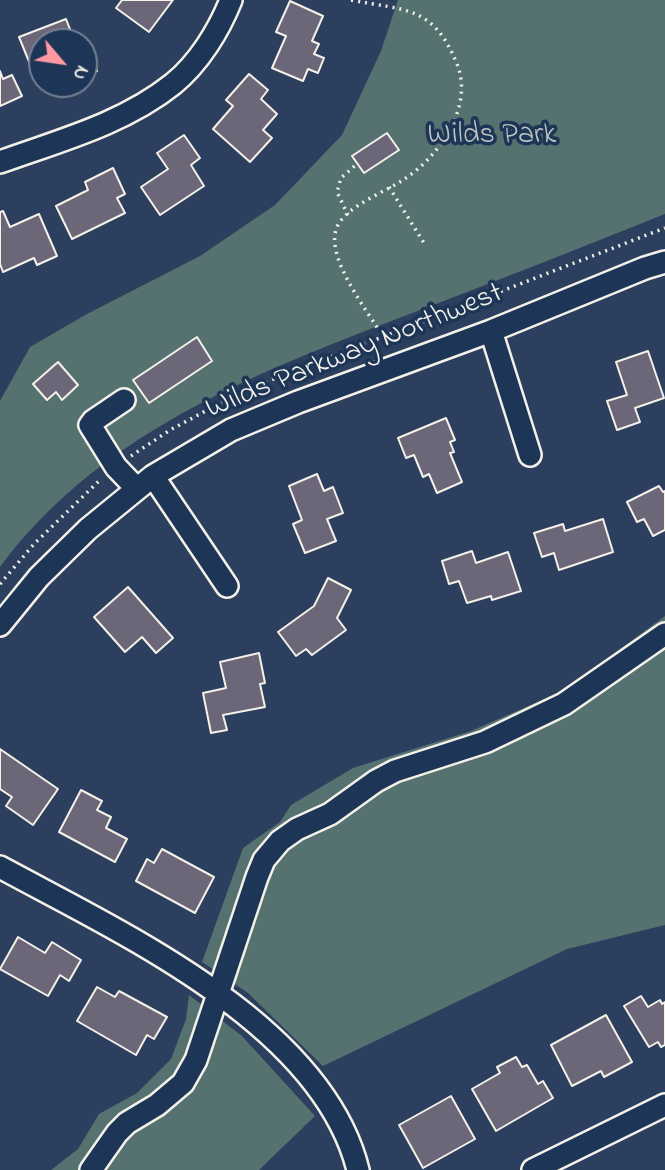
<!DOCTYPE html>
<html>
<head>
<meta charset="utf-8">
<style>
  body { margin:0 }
  #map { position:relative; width:665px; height:1170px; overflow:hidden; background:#2d3f5e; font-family:"Indie Flower",sans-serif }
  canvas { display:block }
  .north { position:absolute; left:28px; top:28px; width:70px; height:70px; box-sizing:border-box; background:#1d3557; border:2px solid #738091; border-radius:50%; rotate:119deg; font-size:19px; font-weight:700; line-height:28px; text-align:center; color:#f4f1e8 }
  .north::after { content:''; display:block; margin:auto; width:24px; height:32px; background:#ff9aa2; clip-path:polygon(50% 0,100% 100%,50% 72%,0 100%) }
</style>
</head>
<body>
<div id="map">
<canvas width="665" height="1170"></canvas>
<div class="north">N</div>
</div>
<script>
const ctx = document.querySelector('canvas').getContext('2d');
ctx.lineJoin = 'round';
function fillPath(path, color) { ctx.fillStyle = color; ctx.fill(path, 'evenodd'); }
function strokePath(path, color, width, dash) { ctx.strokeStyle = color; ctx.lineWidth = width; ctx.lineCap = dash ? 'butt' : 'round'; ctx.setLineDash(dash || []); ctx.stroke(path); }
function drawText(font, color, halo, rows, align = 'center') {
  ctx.font = font + ' "Indie Flower",sans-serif'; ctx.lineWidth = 7; ctx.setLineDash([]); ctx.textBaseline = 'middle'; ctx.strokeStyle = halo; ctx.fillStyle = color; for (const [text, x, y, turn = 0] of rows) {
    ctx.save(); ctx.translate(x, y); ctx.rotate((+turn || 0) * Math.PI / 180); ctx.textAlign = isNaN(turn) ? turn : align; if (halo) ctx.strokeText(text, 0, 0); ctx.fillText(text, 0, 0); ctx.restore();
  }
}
fillPath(new Path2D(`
  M398,0h267v214c-80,32 -161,64 -242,95 -155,59 -320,119 -423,258v-166l30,-54 57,-33 113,-58 75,-51 67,-70 39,-84z
  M665,616v309l-98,24 -244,117 -75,-73 -46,-31 41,-114 37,-26 11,-17 62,-37 118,-37 94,-41z
  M189,995l53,41 73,80 -56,54h-208l27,-21 21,-35 38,-21 34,-34 15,-40z`), '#567270');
const building = new Path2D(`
  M122,0h51l-24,32 -33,-24z
  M290,1l33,15 -11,25 7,3 -5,10 10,4 -6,15 -10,-4 -5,12 -31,-13 14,-32 -10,-4z
  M66,19l9,23h-33v23l-10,4 -13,-32z
  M88,49l9,22 -13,5v-26z
  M0,71l3,8 9,-4 10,21 -22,10z
  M249,74l19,16 -7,9 16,15 -14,16 9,8 -22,24 -37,-33 20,-23 -7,-6z
  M387,133l12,17 -35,23 -12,-17z
  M184,135l16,23 -9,7 13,21 -44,29 -19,-28 27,-18 -11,-16z
  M113,168l12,26 -8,4 8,15 -53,26 -16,-33 32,-16 -3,-8z
  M3,211l7,16 29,-13 18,42 -20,9 -3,-7 -31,14 -3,-8v-52z
  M197,337l15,24 -63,42 -16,-23z
  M648,351l16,47 -29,10 5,14 -23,8 -10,-29 20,-6 -11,-33z
  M58,362l20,23 -16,15 -6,-8 -9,8 -14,-16z
  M446,418l9,22 -5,2 4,10 -4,1 12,29 -25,11 -8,-19 -6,3 -9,-22 -8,3 -8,-20z
  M317,474l7,17 9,-4 10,26 -16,6 9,22 -31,12 -12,-29 9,-4 -13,-34z
  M659,486l4,6 2,-1v39l-12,6 -9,-17 -7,3 -10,-20z
  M603,519l10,33 -54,18 -5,-17 -12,4 -8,-24 29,-9 2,7z
  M472,551l4,12 32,-11 13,39 -29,9 -1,-4 -24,7 -8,-22 -10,3 -7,-23z
  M328,578l23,12 -14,28 9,12 -34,25 -6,-6 -10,7 -18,-24 36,-26z
  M128,587l45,51 -17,15 -14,-16 -17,15 -31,-35z
  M259,653l6,30 -5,1 5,23 -42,8 4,15 -16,3 -8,-40 23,-5 -6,-26z
  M0,749l58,40 -25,36 -27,-19 6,-9 -12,-8z
  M81,790l21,11 -5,9 14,7 -5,11 21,11 -12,23 -56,-30z
  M162,849l52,28 -19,36 -59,-32 11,-22 7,4z
  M18,937l27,16 7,-11 29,18 -12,21 -9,-6 -12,21 -48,-27z
  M97,987l18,10 4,-6 48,26 -13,22 -7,-4 -11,20 -59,-34z
  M641,996l7,11 12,-7 2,4 3,-2v43l-4,2 -3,-5 -9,5 -25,-41z
  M606,1015l26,47 -28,15 -3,-6 -29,15 -21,-41z
  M516,1057l6,10 5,-2 11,19 5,-3 10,17 -57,33 -24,-42 28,-16 -3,-6z
  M451,1096l24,43 -52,29 -24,-43z`);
fillPath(building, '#6b6678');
strokePath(building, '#f4f1e8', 2);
const minor = new Path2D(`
  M0,162c58,-21 123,-38 173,-78 26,-21 46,-54 58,-84
  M491,331l39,124
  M124,400l-31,21 -3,4 26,42 21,22
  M153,476l74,110
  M0,625l39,-48 49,-48 65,-53 78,-46 67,-28 193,-71 154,-63 20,-6
  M0,867c121,66 322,157 358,303
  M91,1170l26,-37 10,-10 30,-18 26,-22 13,-23 61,-183 7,-17 16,-19 17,-12 33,-15 46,-33 19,-10 90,-29 79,-38 101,-70
  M533,1170l132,-65`);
strokePath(minor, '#f4f1e8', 26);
strokePath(new Path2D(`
  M351,0c55,11 82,5 106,64 17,42 -17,91 -51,114 -18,13 -59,27 -69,49 -13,30 31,84 46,110
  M389,187l35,56
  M348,215l-11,-23 4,-14 17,-15
  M131,456l39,-26 75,-40 420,-162
  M0,584l34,-40 66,-64`), '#f4f1e8', 3.5, [2, 5]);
strokePath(minor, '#1d3557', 21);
drawText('30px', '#bdc5be', '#1d3557', [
  ["Wilds Park",492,137]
]);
drawText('30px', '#f4f1e8', '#1d3557', [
  ["Wilds Parkway Northwest",355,353,-22]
]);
</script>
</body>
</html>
